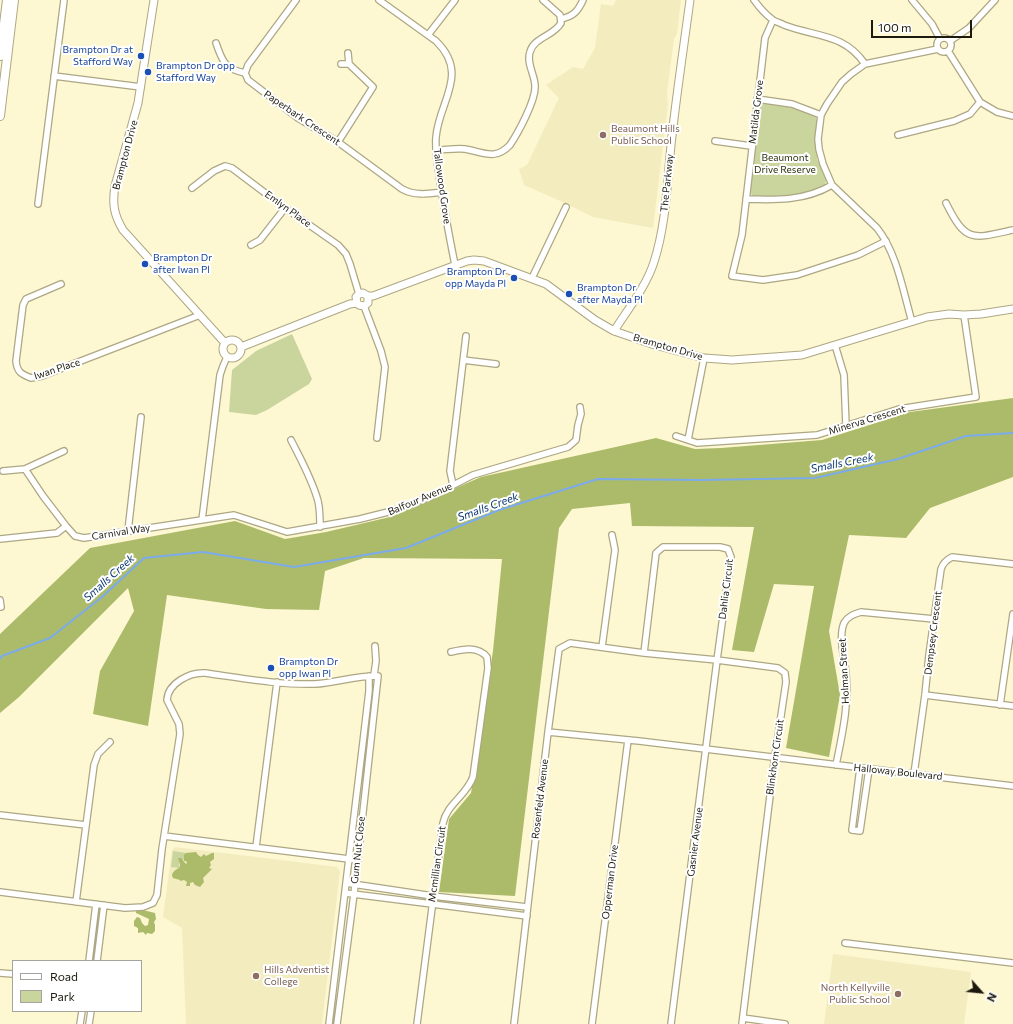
<!DOCTYPE html>
<html>
<head>
<meta charset="utf-8">
<style>
  body { margin:0 }
  #map { position:relative; width:1013px; height:1024px; overflow:hidden; background:#fdf7d2; font-family:Commissioner,sans-serif }
  canvas { display:block }
  .legend { position:absolute; left:12px; top:960px; width:130px; height:52px; box-sizing:border-box; background:#fff; border:1px solid #a4a39e; margin:0; padding:5px 7px; list-style:none; font-size:12px; color:#1c1a0d }
  .legend li { display:flex; align-items:center; gap:8px; height:20px }
  .legend b { width:20px; border:1px solid #a4a39e }
  .north { position:absolute; left:961px; top:972px; width:40px; height:40px; -webkit-text-stroke:3px #fff; paint-order:stroke; rotate:117deg; font-size:11px; font-weight:700; line-height:16px; text-align:center; color:#1c1a0d }
  .north::after { content:''; display:block; margin:auto; width:14px; height:18px; background:#1c1a0d; clip-path:polygon(50% 0,100% 100%,50% 72%,0 100%) }
  .scale { position:absolute; left:871px; top:20px; width:101px; height:18px; box-sizing:border-box; border:2px solid #1c1a0d; border-top:0; padding-left:5px; font-size:12px; line-height:14px; white-space:nowrap; color:#1c1a0d; -webkit-text-stroke:3px #fff; paint-order:stroke }
</style>
</head>
<body>
<div id="map">
<canvas width="1013" height="1024"></canvas>
<ul class="legend">
<li><b style="height:5px;background:#fff"></b>Road</li>
<li><b style="height:11px;background:#c9d59d"></b>Park</li>
</ul>
<div class="north">N</div>
<div class="scale">100 m</div>
</div>
<script>
const ctx = document.querySelector('canvas').getContext('2d');
ctx.lineJoin = 'round';
function fillPath(path, color) { ctx.fillStyle = color; ctx.fill(path, 'evenodd'); }
function strokePath(path, color, width, dash) { ctx.strokeStyle = color; ctx.lineWidth = width; ctx.lineCap = dash ? 'butt' : 'round'; ctx.setLineDash(dash || []); ctx.stroke(path); }
function drawText(font, color, halo, rows, align = 'center') {
  ctx.font = font + ' Commissioner,sans-serif'; ctx.lineWidth = 4; ctx.setLineDash([]); ctx.textBaseline = 'middle'; ctx.strokeStyle = halo; ctx.fillStyle = color; for (const [text, x, y, turn = 0] of rows) {
    ctx.save(); ctx.translate(x, y); ctx.rotate((+turn || 0) * Math.PI / 180); ctx.textAlign = isNaN(turn) ? turn : align; if (halo) ctx.strokeText(text, 0, 0); ctx.fillText(text, 0, 0); ctx.restore();
  }
}
fillPath(new Path2D(`
  M616,0h65l-4,34 -3,5 -7,54 1,11 -15,124 -60,-11 -26,-13 -43,-19 -5,-16 8,-4 32,-67 -13,-13 27,-18 10,2 12,-21 6,-44 12,2z
  M175,847l162,20 3,4 -18,153h-136l-4,-96 -19,-11 9,-67z
  M833,954l138,18 -7,52h-140z`), '#f3ecbf');
fillPath(new Path2D(`
  M762,102l31,4 22,10 3,6 -2,8 1,29 9,21 -1,6c-19,12 -46,11 -68,11l-5,-1 -2,-5 9,-87z
  M292,334l20,45 -3,5 -42,26 -11,5 -27,-3 3,-42 24,-19z
  M173,851l13,2 -1,6 -6,3v6l-8,-1z`), '#c9d59d');
fillPath(new Path2D(`
  M1013,398v79l-83,31 -24,30 -57,-3 -20,96 11,64 -11,62 -43,-9 28,-162 -40,-2 -20,68 -22,-2 22,-123 -122,-1 -2,-23 -58,6 -13,19 -44,368 -76,-4 10,-73 22,-26 22,-142 9,-92 -138,-1 -39,13 -6,39 -53,-1 -99,-14 -19,131 -55,-12 7,-43 34,-60 -6,-23 -109,109 -19,16v-79l90,-86 145,-27 50,18 41,-7 64,-15 91,-40 175,-39 39,11 26,-1 101,-8 88,-28z
  M196,852l2,3 3,2 3,-3 2,2 6,-3h2v6l-4,3 1,3 -2,3 3,1 -9,9 1,4 -4,5 -5,-2 -2,-3 -3,1v3h-4l1,-4 -3,-2 -4,1v-1l-7,-2c-3,-5 2,-8 6,-10l1,-3 -2,-7h3l5,6 1,-1 -1,-2h-2v-6l2,-2z
  M139,909l16,4 1,6 -2,3 1,3v6l-3,3 -5,-1 -1,2 -3,-3 -5,1v-5l-4,-2v-5l3,-4 3,1 2,5 3,3 3,-1 1,-6 -13,-6v-3z`), '#acbb6a');
strokePath(new Path2D(`
  M0,659l2,-3 48,-18 52,-41 42,-39 59,-6 91,15 112,-19 93,-38 99,-31 104,1 113,-2 83,-19 68,-23 47,-3`), '#7cabeb', 2);
const minor = new Path2D(`
  M296,0l-48,65 -3,8 3,7 50,38 40,24 64,47c13,7 25,5 40,3
  M379,0l57,41c34,33 3,60 0,96 -1,13 1,25 3,37 4,30 10,61 16,91
  M754,0c5,7 12,15 19,20 3,2 8,3 11,5 31,12 60,8 81,39
  M912,0l20,24 8,15
  M561,19c13,-3 17,-8 22,-19
  M773,20l-8,18 -23,197 -10,41 31,4 34,-5 61,-20 28,-14
  M428,35l27,-35
  M937 45a7 7 0 1 1 14 0a7 7 0 1 1-14 0Z
  M950,41l19,-13 26,-28
  M216,43c6,18 9,26 29,30
  M948,51l32,51 17,10 16,4
  M341,64h8l-1,-11
  M54,76l87,11
  M757,99l35,5 29,11
  M898,135l56,-14 16,-7 10,-12
  M715,141l36,5
  M338,142l35,-55 -24,-23
  M436,150c9,0 19,-2 29,-1 18,3 30,12 45,-4 8,-12 26,-45 25,-59 0,-11 -9,-23 -5,-34 4,-15 24,-16 31,-29l-1,-8 -17,-15
  M192,188l22,-17 11,-5 7,2 53,40 53,37 8,9 4,10 9,30
  M746,199c30,1 59,2 86,-14
  M946,203c20,40 26,36 67,27
  M38,204l26,-204
  M251,245l9,-5 25,-32
  M532,278l34,-71
  M61,284l-35,15 -3,6 -7,56c1,11 5,13 15,17l11,-2 158,-61
  M364,306l17,45 4,16 -8,71
  M912,322c-9,-31 -15,-69 -35,-94l-45,-43 -9,-21 -4,-15 -1,-10 3,-24 6,-11 15,-22 9,-8 14,-10 73,-15
  M835,345l9,30 2,51
  M463,360l33,4
  M676,436l21,7 120,-8 82,-26 77,-12 -12,-82
  M291,440c10,20 21,39 27,61 2,8 2,17 2,26
  M688,440l16,-82
  M25,469l18,27 23,30 9,10 9,2 150,-23 53,17 73,-13 32,-8 40,-15 41,-21 95,-28 8,-7 2,-15 3,-11 -1,-7
  M3,471l22,-2 39,-18
  M453,485l-3,-14 16,-135
  M202,520l18,-145 3,-9 4,-9
  M128,531l13,-114
  M0,539l57,-6 9,-7
  M0,600l1,7
  M602,647l13,-97 -3,-15
  M644,653l12,-100 7,-6h57l8,2 3,8 -14,103 -46,364
  M374,675l2,-14 -1,-15
  M925,695l88,11
  M1000,705l13,-91
  M548,732l11,-83 11,-6 74,10 73,7 61,8 7,5 1,9 -12,81 -32,261
  M836,765c7,-34 14,-64 9,-100 -2,-12 -6,-30 -1,-42 4,-7 10,-9 17,-11l73,7
  M860,768l-8,62 8,1 9,-62
  M914,774l11,-79 4,-40 12,-86c2,-6 5,-9 11,-12l61,7
  M0,815l86,10
  M164,836l193,24
  M256,847l21,-165
  M346,883l87,13 94,11
  M0,892l125,16 18,-1 10,-4 4,-8 5,-46 18,-115 -1,-10 -12,-24c1,-17 23,-28 38,-27 36,5 74,12 110,11 21,-1 42,-9 63,-8l-24,218 -17,130
  M345,893l182,23
  M76,902l18,-137 4,-11 12,-12
  M845,943l168,20
  M89,961l7,-57
  M97,961l7,-56
  M0,973l13,1
  M743,1018l42,6
  M80,1024l2,-13
  M89,1024l2,-13
  M329,1024l34,-282 6,-51v-15
  M417,1024l26,-201c4,-19 23,-27 30,-46l15,-109 -1,-11c-9,-11 -24,-8 -36,-5
  M514,1024l34,-292 91,9 374,45
  M592,1024l36,-284`);
const tertiary = new Path2D(`
  M154,0l-16,103 -23,83c-3,18 -1,29 8,44l102,113
  M368,296h5l94,-35 7,-1 10,1 62,23 49,36 19,11 41,14 49,13 28,2 70,-5 125,-38 22,-3 15,1 17,-1 32,-5
  M357,303l2,2 5,1 4,-3v-7
  M357,303l-1,-6 3,-3 4,-1 5,3
  M614,331c14,-22 32,-44 40,-69 13,-40 13,-84 18,-126 5,-45 12,-91 18,-136
  M223 349a9 9 0 1 1 18 0a9 9 0 1 1-18 0Z
  M241,347l109,-43 7,-1`);
const secondary = new Path2D(`
  M0,56l7,-56
  M0,116l14,-116`);
strokePath(minor, '#ada784', 8);
strokePath(tertiary, '#ada784', 9);
strokePath(secondary, '#ada784', 10);
strokePath(minor, '#fff', 5.5);
strokePath(tertiary, '#fff', 7);
strokePath(secondary, '#fff', 8);
for (const [x, y, r, color] of [
  [141,56,4,"#1a4fb4"],
  [148,72,4,"#1a4fb4"],
  [603,135,4,"#8d6e63"],
  [145,264,4,"#1a4fb4"],
  [514,278,4,"#1a4fb4"],
  [569,294,4,"#1a4fb4"],
  [271,668,4,"#1a4fb4"],
  [256,976,4,"#8d6e63"],
  [898,994,4,"#8d6e63"]
]) { const dot = new Path2D(); dot.arc(x, y, r, 0, 2 * Math.PI); ctx.fillStyle = color; ctx.fill(dot); strokePath(dot, '#fff', 1.5); }
drawText('10px', '#164399', '#fff', [
  ["Brampton Dr at",133,50,"right"],
  ["Stafford Way",133,62,"right"],
  ["Brampton Dr opp",156,66],
  ["Stafford Way",156,78],
  ["Brampton Dr",153,258],
  ["after Iwan Pl",153,270],
  ["Brampton Dr",506,272,"right"],
  ["opp Mayda Pl",506,284,"right"],
  ["Brampton Dr",577,288],
  ["after Mayda Pl",577,300],
  ["Brampton Dr",279,662],
  ["opp Iwan Pl",279,674]
], 'left');
drawText('10px', '#1c1a0d', '#fff', [
  ["Matilda Grove",756,112,-83],
  ["Paperbark Crescent",302,118,34],
  ["Brampton Drive",125,155,-75],
  ["The Parkway",667,183,-84],
  ["Tallowood Grove",442,186,82],
  ["Emlyn Place",288,209,36],
  ["Brampton Drive",668,347,16],
  ["Iwan Place",57,369,-18],
  ["Minerva Crescent",867,420,-17],
  ["Balfour Avenue",420,499,-23],
  ["Carnival Way",121,532,-9],
  ["Dahlia Circuit",726,589,-83],
  ["Dempsey Crescent",933,633,-83],
  ["Holman Street",844,671,-93],
  ["Blinkhorn Circuit",775,757,-82],
  ["Halloway Boulevard",898,772,6],
  ["Rosenfeld Avenue",540,799,-83],
  ["Gasnier Avenue",695,842,-83],
  ["Gum Nut Close",358,850,-84],
  ["Mcmillian Circuit",437,864,-82],
  ["Opperman Drive",610,882,-83]
]);
drawText('10px', '#785e54', '#fff', [
  ["Beaumont Hills",611,129],
  ["Public School",611,141],
  ["Hills Adventist",264,970],
  ["College",264,982],
  ["North Kellyville",890,988,"right"],
  ["Public School",890,1000,"right"]
], 'left');
drawText('10px', '#2d320f', '#fff', [
  ["Beaumont",785,158],
  ["Drive Reserve",785,170]
]);
drawText('italic 11px', '#083770', '#fff', [
  ["Smalls Creek",842,463,-11],
  ["Smalls Creek",488,507,-20],
  ["Smalls Creek",109,578,-42]
]);
</script>
</body>
</html>
